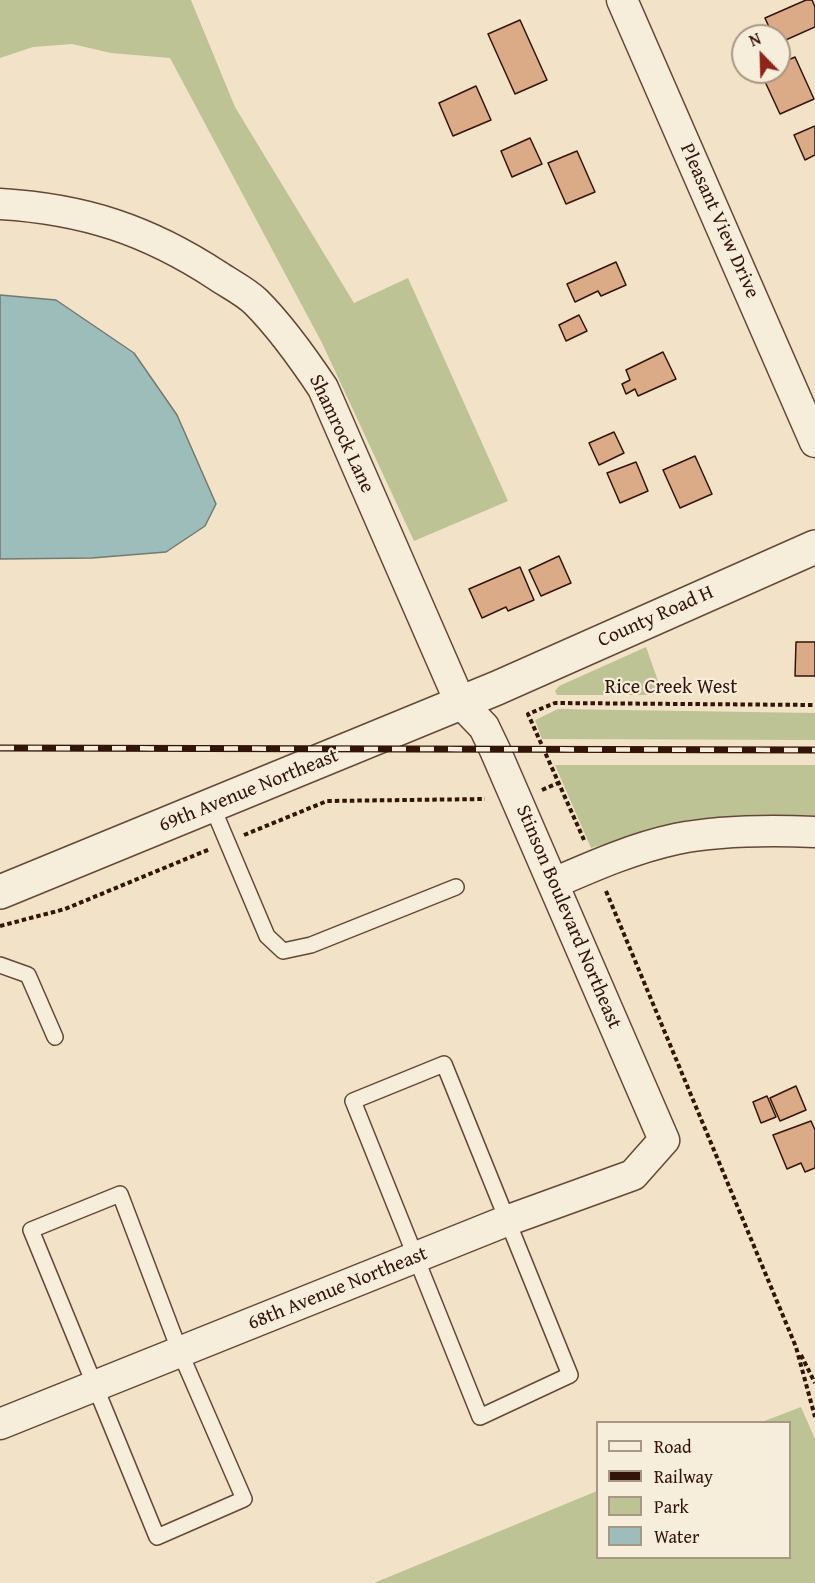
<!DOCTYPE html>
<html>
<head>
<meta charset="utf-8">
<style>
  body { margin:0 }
  #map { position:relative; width:815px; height:1583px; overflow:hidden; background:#f2e3c8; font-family:"Gentium Book Plus",serif }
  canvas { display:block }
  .legend { position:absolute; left:596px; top:1421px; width:195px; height:138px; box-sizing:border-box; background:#f7eddb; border:2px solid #a99786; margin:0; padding:8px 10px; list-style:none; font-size:18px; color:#331507 }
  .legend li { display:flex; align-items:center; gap:12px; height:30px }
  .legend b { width:30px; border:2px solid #a99786 }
  .north { position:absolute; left:731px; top:24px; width:60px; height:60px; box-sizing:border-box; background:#f7eddb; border:2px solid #a99786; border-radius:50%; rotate:337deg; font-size:16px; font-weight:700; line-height:24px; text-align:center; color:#331507 }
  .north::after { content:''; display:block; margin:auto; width:21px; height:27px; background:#8f2418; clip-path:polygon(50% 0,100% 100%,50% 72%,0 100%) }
</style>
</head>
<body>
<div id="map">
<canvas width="815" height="1583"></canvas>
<ul class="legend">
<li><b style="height:8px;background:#f7eddb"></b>Road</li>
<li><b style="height:8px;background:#331507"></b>Railway</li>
<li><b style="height:16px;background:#bdc394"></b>Park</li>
<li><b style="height:16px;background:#9cbdba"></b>Water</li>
</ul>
<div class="north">N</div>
</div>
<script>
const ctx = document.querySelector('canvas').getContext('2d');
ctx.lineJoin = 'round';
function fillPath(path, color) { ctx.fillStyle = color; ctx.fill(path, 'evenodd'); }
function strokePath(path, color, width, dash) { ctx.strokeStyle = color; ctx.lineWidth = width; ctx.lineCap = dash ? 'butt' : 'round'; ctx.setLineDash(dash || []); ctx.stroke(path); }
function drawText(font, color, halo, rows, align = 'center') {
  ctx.font = font + ' "Gentium Book Plus",serif'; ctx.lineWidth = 4.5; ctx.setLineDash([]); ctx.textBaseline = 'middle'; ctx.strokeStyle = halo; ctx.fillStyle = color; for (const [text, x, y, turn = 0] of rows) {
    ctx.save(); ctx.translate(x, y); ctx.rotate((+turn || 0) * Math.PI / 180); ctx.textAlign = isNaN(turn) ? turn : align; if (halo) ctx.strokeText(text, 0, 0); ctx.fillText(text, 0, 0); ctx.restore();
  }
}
fillPath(new Path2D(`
  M0,0h191l44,107 119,196 54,-25 100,223 -94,40 -92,-198 -152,-285 -59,-5 -39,-9 -39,3 -33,11z
  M646,647l17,48h-106l-2,-4 4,-5z
  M558,709l257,4v27l-273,-1 -7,-19z
  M555,765h260v51l-69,-1 -58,5 -97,28z
  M801,1407l14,32v144h-441l223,-92 1,67h192v-136h-28z`), '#bdc394');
const water = new Path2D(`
  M0,295l56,5 78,53 43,62 39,89 -11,22 -39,26 -74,6 -92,1z`);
fillPath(water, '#9cbdba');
strokePath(water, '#727a72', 1.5);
const building = new Path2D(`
  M806,0h6l3,7v20l-36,16v-7h-6l-8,-18z
  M520,20l27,60 -32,14 -27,-60z
  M795,57l19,42 -34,15 -19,-41 18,-1v-8z
  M476,86l15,34 -38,16 -14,-33z
  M815,126v29l-10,5 -11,-25z
  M530,138l12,26 -30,13 -11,-26z
  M577,151l18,41 -29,12 -18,-41z
  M616,262l10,23 -25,11 -3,-5 -23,11 -8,-18z
  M579,315l8,16 -21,10 -7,-16z
  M663,352l13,27 -38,17 -3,-7 -9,5 -4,-10 8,-4 -4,-10z
  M614,432l10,21 -25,12 -10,-22z
  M695,456l17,38 -32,14 -17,-38z
  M636,462l12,29 -28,12 -13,-30z
  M559,556l12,27 -30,13 -12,-26z
  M520,567l14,33 -26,11 -2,-4 -24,11 -13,-29z
  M796,642h19v34h-20z
  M796,1086l10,24 -26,11 -10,-23z
  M767,1096l9,21 -15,6 -8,-21z
  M811,1121l4,9v38l-10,4 -4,-9 -14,6 -14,-34z`);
fillPath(building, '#dbaa86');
strokePath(building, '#331507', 1.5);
const service = new Path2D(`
  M212,806l55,130 16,15 28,-6 145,-58
  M0,965l28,10 27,62
  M444,1064l126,311 -90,42 -127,-316z
  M120,1194l60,158 64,147 -87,38 -126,-307z`);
const minor = new Path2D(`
  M622,0l193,442
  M0,204c84,5 148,26 218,72 12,8 28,16 38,26 26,26 47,56 67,86l137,314 24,25 11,23 169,390 -31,35 -127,46 -506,203
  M554,883c39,-17 80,-35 122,-44 45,-9 93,-9 139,-7`);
const tertiary = new Path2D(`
  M0,892l497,-204 318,-141`);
strokePath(service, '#634837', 18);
strokePath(minor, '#634837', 33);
strokePath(tertiary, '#634837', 36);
strokePath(new Path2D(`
  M542,790l16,-7
  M244,835l83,-34 158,-2
  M584,840l-56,-126 27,-11 260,2
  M606,891l190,456 19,70
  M0,926l65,-17 145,-60
  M801,1355l14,28`), '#331507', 4, [4.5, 3]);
strokePath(service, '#f7eddb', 15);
strokePath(minor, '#f7eddb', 30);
strokePath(tertiary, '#f7eddb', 33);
const rail = new Path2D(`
  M0,748l815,2`);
strokePath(rail, '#331507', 7);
strokePath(rail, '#f7eddb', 4.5, [14]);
drawText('20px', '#331507', '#f7eddb', [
  ["Pleasant View Drive",719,221,66],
  ["Shamrock Lane",341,434,65],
  ["County Road H",656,617,-24],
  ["Rice Creek West",671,688],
  ["69th Avenue Northeast",249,791,-22],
  ["Stinson Boulevard Northeast",568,917,67],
  ["68th Avenue Northeast",338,1289,-22]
]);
</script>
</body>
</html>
